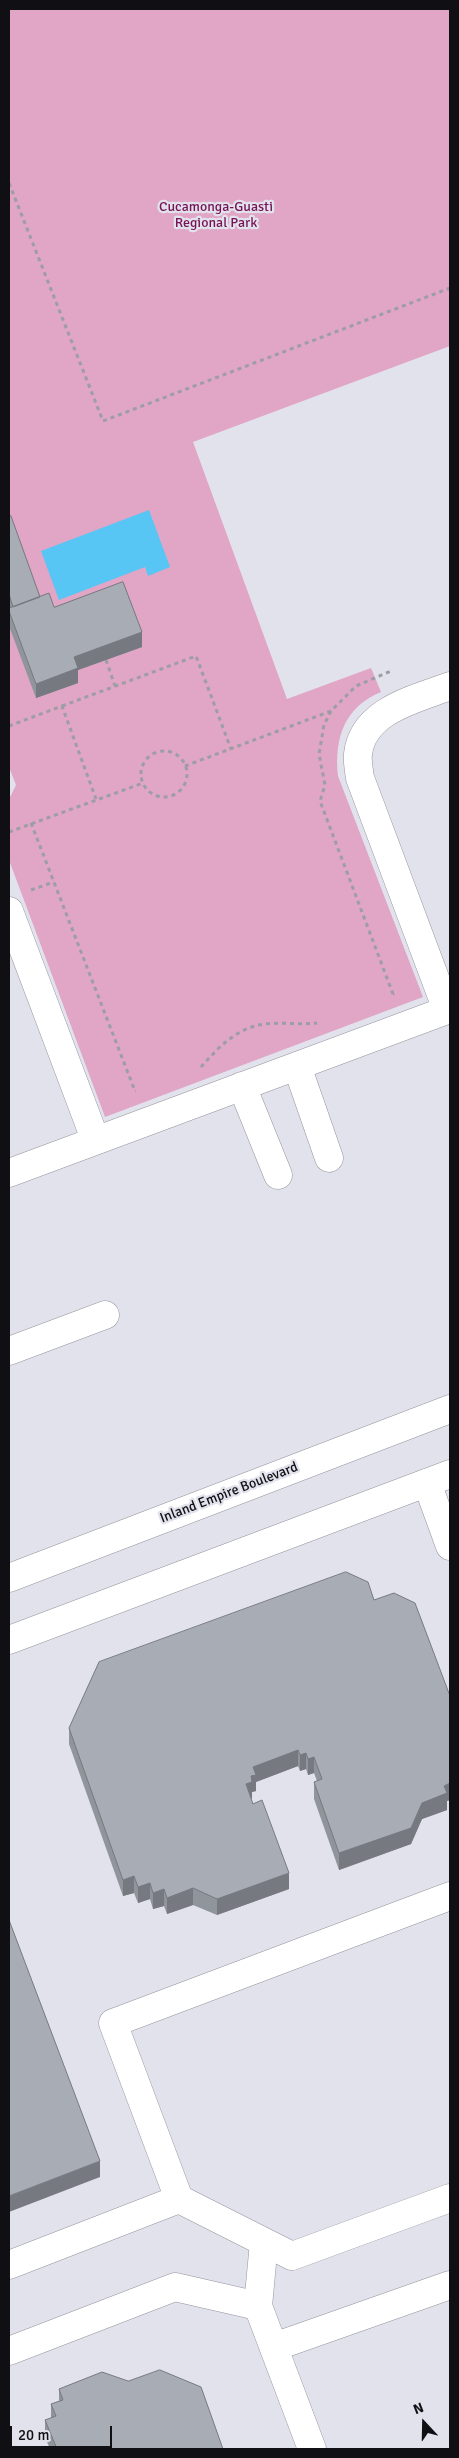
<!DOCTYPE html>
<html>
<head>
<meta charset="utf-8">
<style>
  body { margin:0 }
  #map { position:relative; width:459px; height:2458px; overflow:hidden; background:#e2e2ec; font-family:Signika,sans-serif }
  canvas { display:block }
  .frame { position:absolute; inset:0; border:10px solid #100f13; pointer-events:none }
  .north { position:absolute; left:399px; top:2398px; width:50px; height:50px; -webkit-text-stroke:4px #e2e2ec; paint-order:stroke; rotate:339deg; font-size:14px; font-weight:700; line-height:20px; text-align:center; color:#100f13 }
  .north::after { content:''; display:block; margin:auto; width:18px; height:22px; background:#100f13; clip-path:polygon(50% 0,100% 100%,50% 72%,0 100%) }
  .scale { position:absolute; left:10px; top:2426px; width:102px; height:22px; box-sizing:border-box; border:2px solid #100f13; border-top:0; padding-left:6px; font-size:15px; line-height:18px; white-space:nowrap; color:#100f13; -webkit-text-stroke:4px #e2e2ec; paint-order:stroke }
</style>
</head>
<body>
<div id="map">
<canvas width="459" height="2458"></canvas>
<div class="frame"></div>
<div class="north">N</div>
<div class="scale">20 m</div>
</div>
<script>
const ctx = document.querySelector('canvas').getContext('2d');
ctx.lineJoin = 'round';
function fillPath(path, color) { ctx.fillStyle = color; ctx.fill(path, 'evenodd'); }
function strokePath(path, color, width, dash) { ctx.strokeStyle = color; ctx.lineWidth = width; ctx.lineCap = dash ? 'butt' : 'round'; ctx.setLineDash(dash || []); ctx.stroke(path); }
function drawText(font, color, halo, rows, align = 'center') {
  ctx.font = font + ' Signika,sans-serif'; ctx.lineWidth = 4.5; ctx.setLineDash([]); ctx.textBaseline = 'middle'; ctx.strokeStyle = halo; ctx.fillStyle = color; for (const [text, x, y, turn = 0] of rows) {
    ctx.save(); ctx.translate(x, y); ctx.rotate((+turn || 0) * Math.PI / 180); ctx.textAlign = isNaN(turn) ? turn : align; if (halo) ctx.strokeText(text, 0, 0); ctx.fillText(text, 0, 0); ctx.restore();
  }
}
fillPath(new Path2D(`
  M9,9h441v337l-257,96 94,257 84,-31 10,24c-37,15 -47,47 -43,84l85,221 -318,120 -96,-257v-61l7,-14 -7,-18z`), '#e1a5c6');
fillPath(new Path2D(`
  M149,510l21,57 -22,9 -3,-9 -86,33 -18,-49z`), '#57c6f4');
const minor = new Path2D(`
  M9,911l86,228
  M447,1010l-87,-232c-1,-8 -3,-17 -2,-24 5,-44 58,-55 92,-68
  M297,1066l32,92
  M242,1086l36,89
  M9,1173l441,-164
  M9,1351l96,-36
  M427,1483l23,63
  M450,1896l-337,127 66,176 113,57 158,-58
  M9,2265l170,-66
  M258,2306l6,-64
  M274,2347l176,-62
  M9,2351l166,-64 83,19 54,143`);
const major = new Path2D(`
  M9,1578l441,-169
  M9,1640l441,-166`);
strokePath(minor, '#95949e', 29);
strokePath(major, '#95949e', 29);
strokePath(new Path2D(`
  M9,183l94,238 347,-133
  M106,660l9,26
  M62,706l134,-50 35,93
  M331,711l-7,14 -5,29 6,31 -5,16 73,193 -3,1
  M9,726l53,-20 34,93
  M141 774a23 23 0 1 1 46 0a23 23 0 1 1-46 0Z
  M185,766l146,-55 25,-25 35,-15
  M31,823l104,268h1
  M9,832l134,-49
  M31,890l23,-8
  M201,1067c18,-20 36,-40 65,-43 17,-2 34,1 51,-1`), '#9d9da5', 3, [4, 4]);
strokePath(minor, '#fff', 28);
strokePath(major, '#fff', 28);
fillPath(new Path2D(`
  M9,517l31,80 14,10 88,40 -64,23v13l-42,15 -27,-72v-15l1,-3 -1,-3z
  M374,1600l76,96v104l-3,1v9l-25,9 -11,25 -72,26 -25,-71v-17l3,-1 -3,-8 -6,2 -2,-6 -6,2 -2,-5 -42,16v9l-4,1v6l-1,1 38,90 -72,26 -24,-10 -26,9 -3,-8 -11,3 -3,-10 -12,4 -4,-10 -11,3 -54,-152v-16z
  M59,2389l164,60h-173l-5,-12v-17l6,-2v-14l8,-3z`), '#90959c');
fillPath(new Path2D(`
  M142,632v15l-64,23v13l-42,15v-14l38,-27z
  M298,1750v16l-42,16v9l-4,1v6l-6,3v-17l5,-8 2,-9z
  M306,1753v16l-6,2v-16z
  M314,1757v16l-6,2v-16z
  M450,1783v17l-3,1v9l-25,9 -11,25 -72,26v-17l83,-50 22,-17z
  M289,1873v16l-72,26v-16z
  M134,1876v17l-11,3v-16z
  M150,1883v16l-12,4v-16z
  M193,1888v17l-26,9v-16z
  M164,1889v17l-11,3v-16z
  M100,2161v16l-91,35v-16z`), '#76797f');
const building = new Path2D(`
  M11,516l29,81 -27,10 -4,-13v-77z
  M123,582l19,50 -68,25 4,11 -42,16 -27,-73v-3l40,-15 5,14z
  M346,1572l22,10 6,18 20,-7 21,10 35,93v87l-6,3 3,7 -25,10 -11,25 -72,25 -25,-71 8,-3 -8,-22 -6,2 -2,-6 -6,2 -2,-5 -45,17 3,8 -5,1 1,6 -6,2 7,20 9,-4 27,73 -72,26 -24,-11 -26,10 -3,-9 -11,4 -3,-10 -12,4 -4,-11 -11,4 -54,-152 30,-66z
  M9,1920l91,241 -91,35z
  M160,2370l41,17 22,62h-166l-12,-29 11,-4 -5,-12 12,-4 -4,-11 43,-17 26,9z`);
fillPath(building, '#a8adb5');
strokePath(building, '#76797f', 1);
drawText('14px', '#771256', '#e2e2ec', [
  ["Cucamonga-Guasti",216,207],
  ["Regional Park",216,223]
]);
drawText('14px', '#100f13', '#e2e2ec', [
  ["Inland Empire Boulevard",229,1493,-21]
]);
</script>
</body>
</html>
